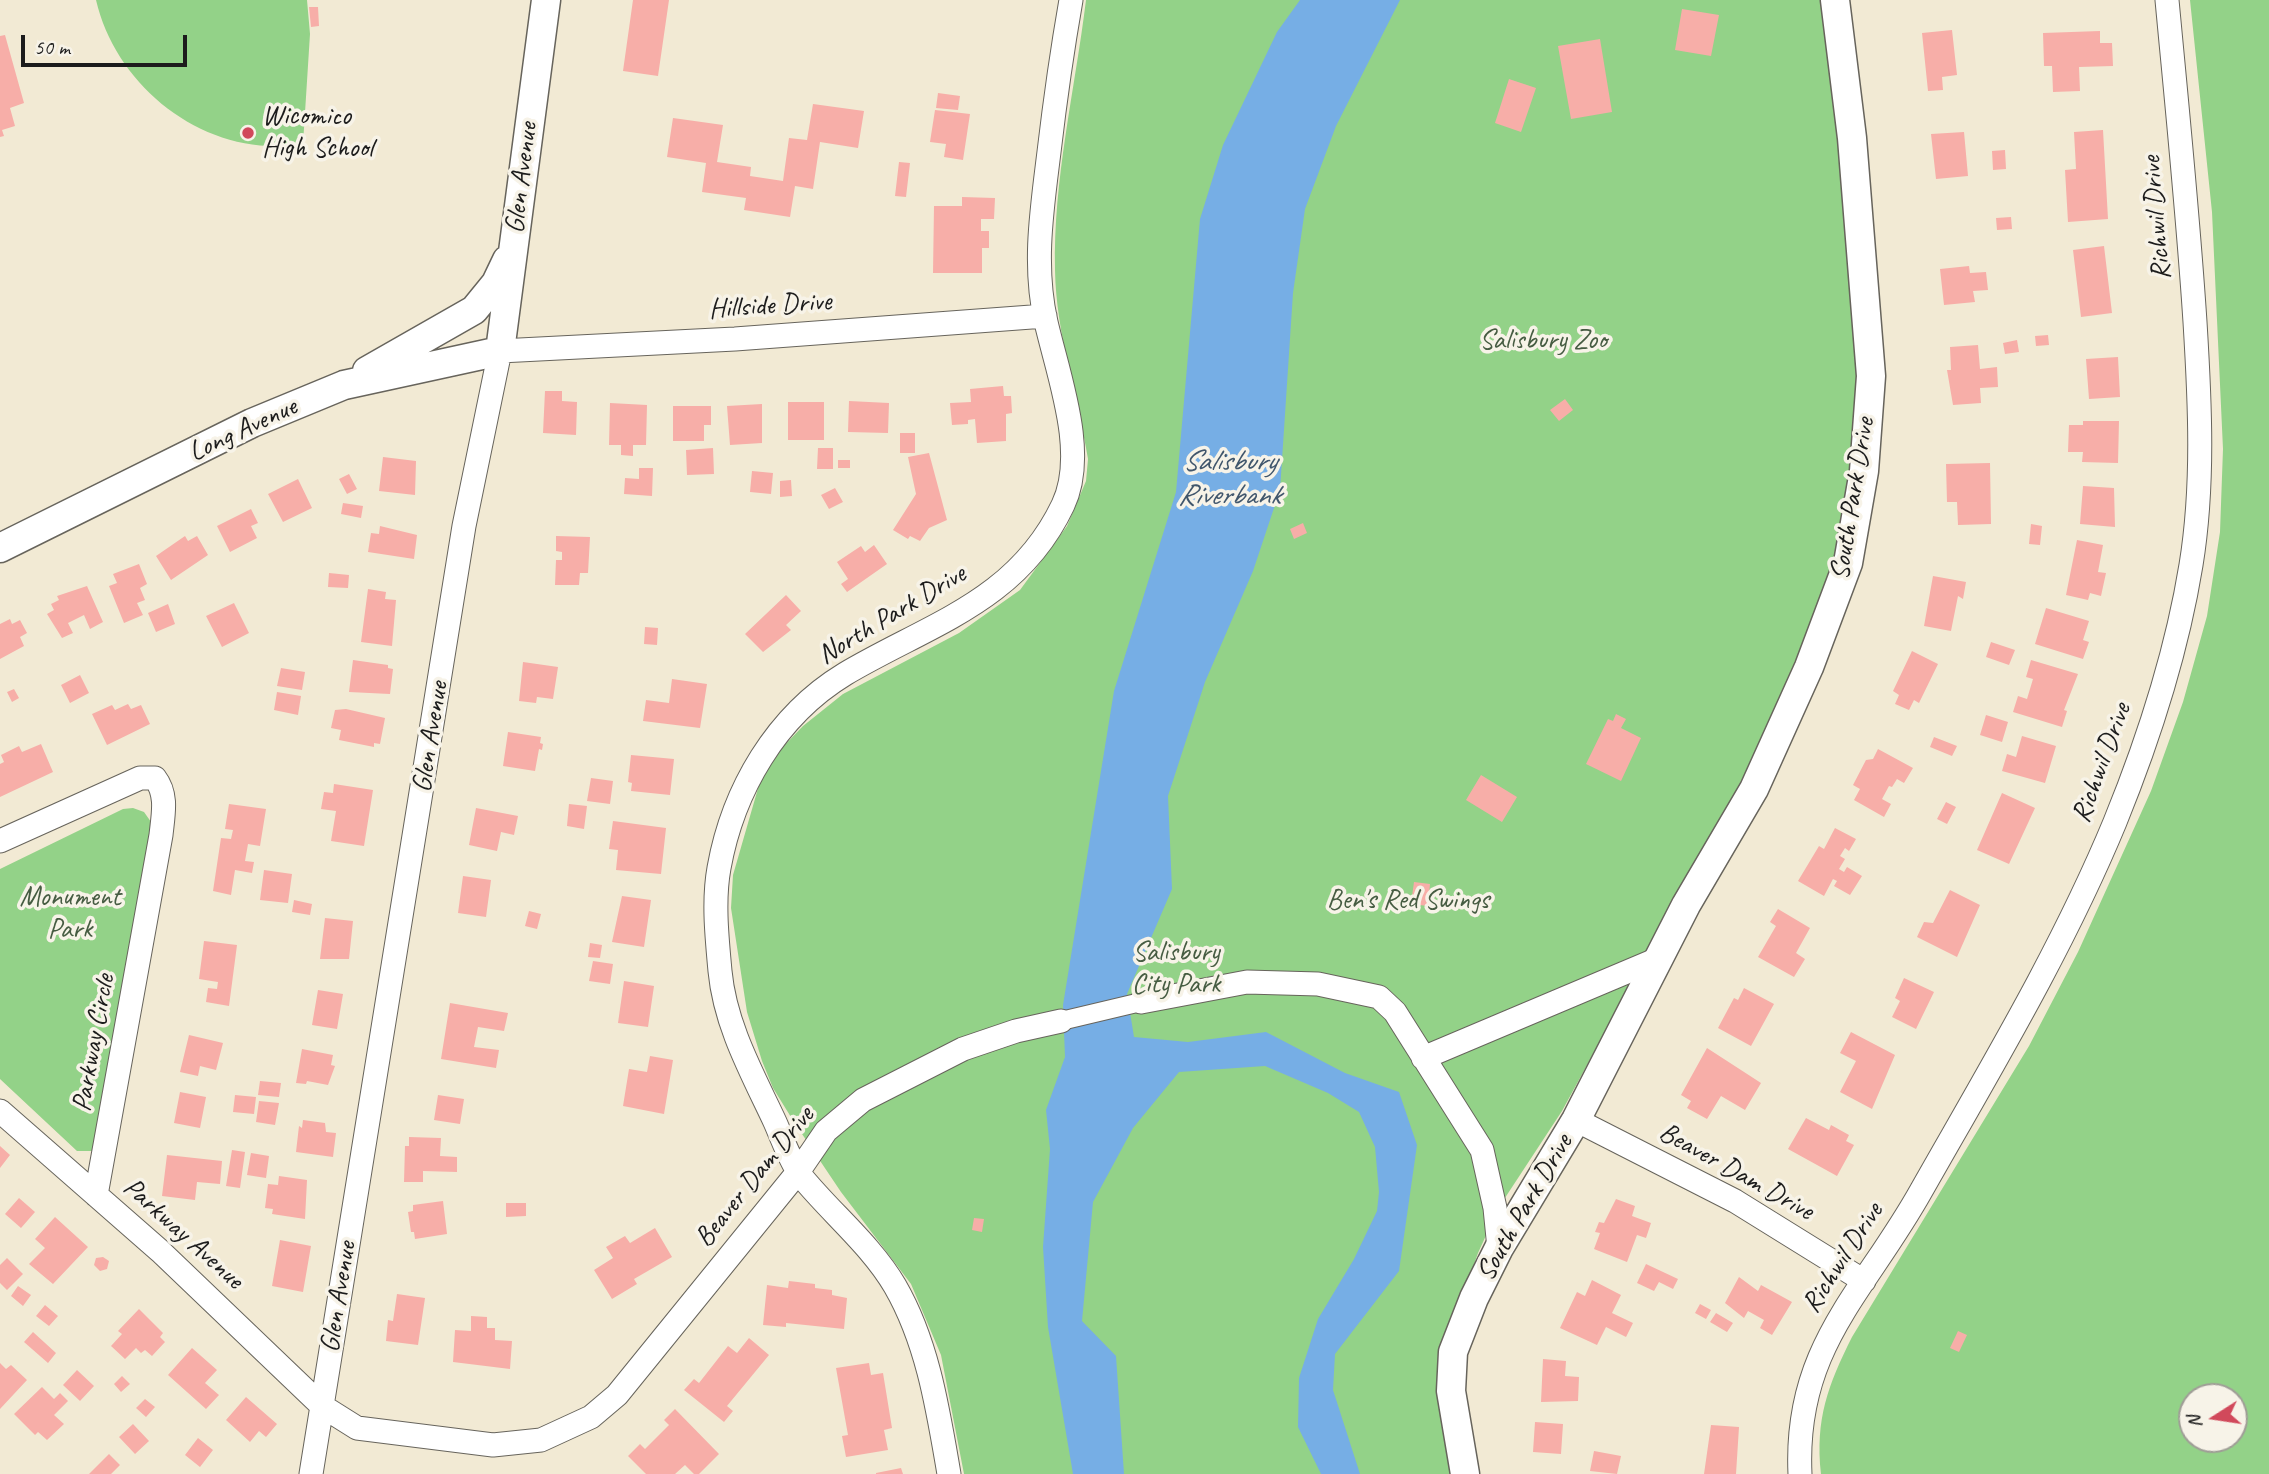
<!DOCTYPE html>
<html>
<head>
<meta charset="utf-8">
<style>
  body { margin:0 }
  #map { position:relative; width:2269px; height:1474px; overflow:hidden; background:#f2ead4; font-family:Caveat,sans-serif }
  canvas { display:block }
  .north { position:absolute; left:2178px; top:1383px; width:70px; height:70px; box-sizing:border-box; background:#f7f3e8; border:2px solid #9f9d96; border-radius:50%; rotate:258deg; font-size:19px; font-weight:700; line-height:28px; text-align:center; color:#1c1c1c }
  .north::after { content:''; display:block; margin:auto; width:24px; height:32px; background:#d1495b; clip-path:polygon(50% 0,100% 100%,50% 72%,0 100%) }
  .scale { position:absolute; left:21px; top:35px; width:166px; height:32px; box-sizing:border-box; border:4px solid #1c1c1c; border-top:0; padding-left:9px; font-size:21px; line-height:24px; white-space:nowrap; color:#1c1c1c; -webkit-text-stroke:5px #f7f3e8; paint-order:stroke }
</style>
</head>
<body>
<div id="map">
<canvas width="2269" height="1474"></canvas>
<div class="north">N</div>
<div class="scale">50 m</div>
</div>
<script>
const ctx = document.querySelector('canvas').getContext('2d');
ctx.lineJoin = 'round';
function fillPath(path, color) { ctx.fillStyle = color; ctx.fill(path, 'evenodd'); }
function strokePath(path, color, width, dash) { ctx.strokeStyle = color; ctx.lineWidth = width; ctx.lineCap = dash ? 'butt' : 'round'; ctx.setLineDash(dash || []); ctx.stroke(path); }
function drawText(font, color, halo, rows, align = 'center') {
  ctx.font = font + ' Caveat,sans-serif'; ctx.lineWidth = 7; ctx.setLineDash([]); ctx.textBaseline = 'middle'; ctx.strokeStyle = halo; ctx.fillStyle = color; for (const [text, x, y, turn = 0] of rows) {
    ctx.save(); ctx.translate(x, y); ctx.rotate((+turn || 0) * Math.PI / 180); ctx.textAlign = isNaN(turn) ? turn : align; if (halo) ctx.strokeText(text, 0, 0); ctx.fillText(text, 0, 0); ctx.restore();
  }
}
fillPath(new Path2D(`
  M96,0h211l3,34 -7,110c-94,16 -186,-54 -207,-144z
  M1086,0h743l30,389 -1,47 -19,121 -60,155 -217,399 -63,96 -21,46 -33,94 9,127h-490l-23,-119 -30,-71 -70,-92 -47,-70 -21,-34 -11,-27 -15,-49 -16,-104 2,-33 26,-90 18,-32 26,-27 40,-32 116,-61 61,-43 47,-64 19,-45 2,-22c-10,-62 -32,-125 -33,-189 -2,-91 20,-180 31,-270z
  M2190,0h79v1474h-448c-6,-55 7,-89 31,-137l177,-291 49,-94 73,-161 32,-89 24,-86 13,-84 3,-83 -11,-237zM2192,1397h42v42h-42z
  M133,808l11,4 12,17 -60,322h-19l-77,-72v-210l123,-60z`), '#93d288');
fillPath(new Path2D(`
  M1300,0h100l-64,126 -31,83 -12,84 -13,197 -27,81 -48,111 -37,114 4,93 -45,105 7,43 54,5 78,-10 79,41 54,19 18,53 -18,126 -64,83 -2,36 27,84h-39l-23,-47 1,-49 19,-59 36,-60 23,-48 2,-19 -4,-45 -16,-35 -31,-19 -63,-27 -86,6 -46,56 -40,74 -11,119 34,35 8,118h-51l-25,-147 -5,-80 7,-98 -4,-39 19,-53 -2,-52 51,-314 62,-199 24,-273 23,-74 54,-113z`), '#76aee5');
fillPath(new Path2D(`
  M633,0h36l-11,76 -35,-5z
  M309,7h9l1,19 -8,1z
  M1682,9l37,6 -8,41 -36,-6z
  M1952,30l5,45 -15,2 1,13 -15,1 -6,-58z
  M2100,31v12h12l1,23 -34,1 1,24 -27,1 -1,-26h-8l-1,-33z
  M5,35l19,68 -14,5 5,18 -13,4 2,6 -4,1v-101z
  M1600,39l12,73 -41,7 -13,-73z
  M1509,79l27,9 -15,44 -26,-9z
  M938,93l22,3 -2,14 -22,-2z
  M813,104l51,7 -6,37 -38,-6 -7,47 -18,-3 -5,31 -46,-7 2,-12 -44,-6 4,-29 -39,-6 6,-39 50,7 -6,37 34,5 -1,9 33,5 6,-43 18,2z
  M935,110l35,4 -7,46 -19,-3 2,-13 -16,-2z
  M2103,130l5,89 -40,3 -3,-52 11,-1 -2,-37z
  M1964,132l4,44 -32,3 -5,-45z
  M2005,150l1,19 -13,1 -1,-19z
  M899,162l11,1 -4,34 -11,-1z
  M962,197l33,1 -1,21h-13v12h8v17h-7v25h-49l1,-67h28z
  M2011,217l1,12 -15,1 -1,-12z
  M2104,246l8,67 -31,4 -8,-67z
  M1969,266l1,7 16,-1 2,18 -15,1 2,11 -31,3 -4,-36z
  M2048,335l1,10 -13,1 -1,-10z
  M2017,340l2,12 -14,2 -2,-11z
  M1978,345l2,24 17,-2 1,20 -18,1 1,15 -28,2 -6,-35h4l-1,-23z
  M2118,357l2,40 -31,2 -3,-40z
  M1003,386l1,10h7l1,17 -6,1v27l-29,2 -2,-24 -7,1v4l-16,1 -2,-22 21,-1 -1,-13z
  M545,391h17v10l15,1 -1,33 -33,-2z
  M1565,399l8,11 -14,11 -9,-11z
  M849,401l40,2 -1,30 -40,-1z
  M788,402h36v38h-36z
  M610,403l37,2 -1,40h-13v11l-12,-1v-10h-12z
  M762,404v39l-32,2 -3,-39z
  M673,406h38v19h-7v16h-31z
  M2083,421h36l-1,42 -36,-1 1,-10h-15l1,-27h14z
  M900,433h15v20h-15z
  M713,448l1,26 -27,1 -1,-25z
  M818,448h15v21h-16z
  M929,453l18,67 -18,8 -9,13 -10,-5 -2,3 -15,-9 23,-36 -8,-37z
  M383,457l33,4 -1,34 -36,-4z
  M838,460h12v8h-12z
  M1990,463l1,61 -33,1 -1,-23h-10l-1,-38z
  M639,468h14l-1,28 -28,-2 1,-16 14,1z
  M752,471l21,2 -2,21 -21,-2z
  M349,474l8,15 -10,5 -8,-15z
  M298,479l14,29 -29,14 -15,-28z
  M791,480l1,16 -12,1v-16z
  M2083,486l31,2 1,39 -35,-3z
  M835,488l8,14 -14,7 -8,-14z
  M343,503l20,3 -2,12 -20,-4z
  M251,509l7,14 -7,3 6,12 -27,14 -13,-26z
  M1303,523l4,10 -13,6 -4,-10z
  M2031,524l11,2 -2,19 -11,-1z
  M380,526l37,9 -3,24 -46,-7 3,-19 8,1z
  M185,536l3,5 9,-5 11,19 -37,25 -15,-24z
  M556,536l34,1 -2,36h-8l-1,12h-24l1,-25h6v-8l-6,-1z
  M2077,540l26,5 -5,27 8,1 -5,23 -11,-3 -2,7 -22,-5z
  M874,545l13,19 -40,28 -6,-8 7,-5 -11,-17 24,-16 4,6z
  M139,564l8,20 -7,4 5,12 -8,3 6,12 -19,8 -15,-37 8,-3 -4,-9z
  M329,573l20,2 -1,13 -20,-1z
  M1933,576l33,6 -3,17 -5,-3 -7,35 -27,-5z
  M87,586l16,36 -13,7 -6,-14 -16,8 5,10 -11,5 -15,-24 7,-4 -3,-6 8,-4 -2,-4z
  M368,589l18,3 -1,7 11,1 -4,46 -31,-4z
  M786,595l15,16 -15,14 5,5 -28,22 -18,-18z
  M234,603l15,30 -27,14 -16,-31z
  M168,604l7,20 -19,8 -8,-19z
  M2046,608l43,13 -6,19 6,2 -6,17 -48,-15z
  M10,619l2,5 8,-4 7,13 -7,4 4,9 -24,13v-35z
  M645,627l13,1 -1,17 -13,-1z
  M1991,642l24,8 -6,15 -23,-8z
  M1912,651l26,13 -19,39 -5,-3 -5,10 -14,-6 4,-9 -6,-4z
  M353,660l35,5v3l5,1 -3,25 -41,-2z
  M2031,660l47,14 -14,36 3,1 -5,16 -49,-15 5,-16 9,3 6,-20 -7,-2z
  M523,662l35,5 -5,32 -16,-2 -1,6 -17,-2z
  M281,668l24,4 -3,18 -25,-4z
  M80,675l9,18 -19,10 -9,-18z
  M672,679l35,5 -7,44 -57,-7 3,-21 23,3z
  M14,689l5,9 -7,4 -5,-10z
  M277,692l24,4 -3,19 -24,-5z
  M128,704l3,5 10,-4 9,19 -43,21 -15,-31 20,-9 3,5z
  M346,709l39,9 -5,26 -6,-1v4l-35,-7 2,-10 -10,-2 4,-18z
  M1616,714l10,5 -5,9 20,10 -20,43 -35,-17 22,-45 5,2z
  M1986,715l22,7 -6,20 -22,-7z
  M508,732l33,5 -1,6 3,1 -1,6 -3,-1 -4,22 -32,-5z
  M2022,736l34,10 -11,37 -43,-12 5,-17 9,3z
  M1934,737l23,9 -5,10 -22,-9z
  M41,744l12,28 -53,25v-33l4,-2 -3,-7 18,-9 3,6z
  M1878,749l35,19 -9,15 -7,-4 -5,8 -3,-1 -7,13 9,5 -7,13 -30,-17 6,-11 -7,-4 13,-25 7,-1z
  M631,755l43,4 -4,36 -39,-4 1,-8 -4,-1z
  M1481,775l36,22 -15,25 -36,-22z
  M591,778l22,3 -3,23 -23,-3z
  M334,784l39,6 -9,56 -33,-5 5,-30 -15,-2 3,-17 9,1z
  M2002,793l33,15 -26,56 -32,-14z
  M1946,802l10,5 -9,17 -10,-5z
  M229,804l37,5 -6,37 -12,-2 -3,17 9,1 -2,11 -17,-3 -4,25 -18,-4 8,-53 10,1 2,-9 -8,-1z
  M569,804l18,2 -3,23 -17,-3z
  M476,808l42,8 -4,19 -13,-3 -4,19 -28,-6z
  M613,821l53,7 -5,46 -45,-4 2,-20 -9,-1z
  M1835,828l21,11 -7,12 -4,-3 -5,8 5,3 -6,10 5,3 3,-5 15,9 -12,19 -16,-9 3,-5 -4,-2 -9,17 -26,-15 21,-35 5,3z
  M264,870l28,4 -4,29 -28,-3z
  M463,876l28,4 -5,37 -28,-4z
  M1414,882l16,2 -2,22 -17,-2z
  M1950,890l30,15 -23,52 -40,-20 7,-15 9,1z
  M622,896l29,4 -7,47 -32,-5z
  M294,900l18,4 -2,11 -18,-3z
  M1778,909l32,19 -14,25 9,6 -11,18 -36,-20 18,-31 -6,-4z
  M529,911l12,3 -4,15 -12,-3z
  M325,918l28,3 -4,38h-29z
  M204,941l33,4 -8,61 -23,-4 2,-14 9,1 1,-7 -19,-3z
  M590,943l12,2 -2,13 -12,-1z
  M593,961l20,3 -3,20 -21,-3z
  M1904,978l30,14 -18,37 -24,-12 8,-16 -5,-3z
  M624,981l30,5 -6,41 -30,-4z
  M1744,988l30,16 -23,42 -33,-18 16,-30 4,2z
  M318,990l25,4 -6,35 -25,-4z
  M450,1003l58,10 -4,18 -26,-4 -4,20 25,3 -3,18 -55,-9z
  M1851,1032l44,23 -23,54 -32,-17 16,-31 -16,-8z
  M189,1035l34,8 -7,27 -16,-4 -2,10 -18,-4z
  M1707,1048l54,35 -16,27 -24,-14 -14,23 -20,-11 4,-7 -10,-6z
  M302,1049l31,6 -2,10 4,1 -7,19 -21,-4 -1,3 -10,-1z
  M650,1056l23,4 -9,54 -41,-8 6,-37 18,3z
  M260,1081l21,2 -2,14 -21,-2z
  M180,1092l26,5 -6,31 -26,-5z
  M235,1095l21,2 -2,17 -21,-2z
  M438,1095l26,4 -4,25 -26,-4z
  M259,1101l20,2 -4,22 -19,-3z
  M1806,1118l23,12 2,-5 18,10 -3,6 8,4 -17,31 -49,-27z
  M303,1120l22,3 1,9 10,1 -3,24 -37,-5 3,-26 3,2z
  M409,1137l32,1 -1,18 17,1v15l-34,-1v11h-19l1,-36h4z
  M0,1146l10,9 -10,13z
  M232,1150l13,2 -5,36 -14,-2z
  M251,1153l18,3 -3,22 -19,-3z
  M167,1155l55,6 -2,23 -23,-2 -2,18 -33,-4z
  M279,1176l28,4 -2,39 -33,-5 1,-5 -8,-1 3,-24 10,1z
  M19,1198l16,14 -14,16 -16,-14z
  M1616,1199l19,7 -3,10 19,7 -5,15 -9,-3 -10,27 -33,-13 6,-16 -5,-1 4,-10 5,1z
  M443,1201l4,33 -32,5 -1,-7h-3l-3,-20 5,-1v-6z
  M506,1203h20v13l-20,1z
  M55,1217l33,30 -35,37 -24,-20 16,-16 -10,-9z
  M974,1218l10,1 -2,13 -10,-2z
  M655,1228l17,29 -38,22 3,5 -25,15 -18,-29 19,-12 -7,-11 19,-11 5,7z
  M280,1240l31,6 -8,46 -31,-6z
  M103,1257l6,4 -2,8 -7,2 -6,-6 2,-7z
  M7,1258l16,16 -16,16 -7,-7v-18z
  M1646,1264l32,15 -5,10 -14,-7 -5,9 -17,-8z
  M1739,1277l19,14 3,-6 31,17 -20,33 -12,-7 4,-8 -16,-9 -4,7 -19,-15z
  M1592,1280l29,15 -9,18 21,10 -7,14 -20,-10 -9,18 -37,-17 17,-36 8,4z
  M789,1281l26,3v4l17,2v5l15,3 -3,31 -58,-6v4l-23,-2 4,-40 21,3z
  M18,1286l13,9 -8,11 -12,-10z
  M397,1294l28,4 -7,47 -32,-4 2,-21 5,1z
  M1700,1304l11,6 -5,9 -11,-6z
  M45,1305l13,11 -9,10 -13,-10z
  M139,1309l24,24 -3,4 5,5 -13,14 -7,-6 -4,3 -5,-5 -11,11 -14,-13 11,-12 -4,-3z
  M1716,1313l17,10 -6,9 -17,-10z
  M471,1316l16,1v11h8v12l17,1 -2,28 -57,-7 2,-32 16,1z
  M1958,1331l9,4 -8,17 -9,-4z
  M33,1332l23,21 -8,10 -24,-21z
  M749,1338l20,17 -42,51 6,5 -9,11 -40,-32 10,-11 5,4 29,-37 9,7z
  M192,1348l25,22 -12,13 14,12 -13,14 -38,-34z
  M1543,1359l23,2 -1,15 14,1 -1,24 -37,1z
  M0,1363l6,6 5,-4 16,15 -27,29z
  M869,1363l2,12 12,-2 9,55 -8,2 4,20 -42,7 -4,-21 6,-1 -12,-67z
  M77,1370l17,16 -14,15 -17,-16z
  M122,1376l8,8 -9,8 -7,-8z
  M42,1387l12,12 6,-6 8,8 -14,14 10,9 -17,16 -9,-8 -3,3 -21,-21z
  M246,1397l31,27 -11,13 -7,-6 -9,11 -24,-22z
  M145,1399l10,8 -9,10 -10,-9z
  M675,1409l44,45 -20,20h-5l-9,-9 -10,9h-29l-18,-18 12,-12 5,5 24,-24 -5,-5z
  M1535,1422l28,2 -2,30 -28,-2z
  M133,1424l16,17 -14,13 -16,-17z
  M1711,1425l28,2 -3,47h-32z
  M198,1438l15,12 -13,17 -15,-12z
  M1594,1451l27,5 -4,18 -27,-3z
  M109,1454l11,11 -9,9h-22z
  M901,1468l2,6h-27v-1z`), '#f7aea8');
const pedestrian = new Path2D(`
  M1061,1021l80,-19`);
const minor = new Path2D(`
  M0,841l140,-63h15c13,17 8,37 6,57l-65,360
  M1141,1002l106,-20 71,2 61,13 16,15 87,138 13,58 4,40
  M1423,1058l237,-100
  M0,1111l160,140 162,155 35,22 136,17 48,-5 50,-23 26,-22 181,-223 28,-41 37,-31 100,-51 53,-18 45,-10
  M1576,1120l159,81 129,80
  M311,1474l153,-948 36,-175 235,-12 310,-23
  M949,1474c-11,-64 -21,-131 -54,-188 -24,-41 -64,-73 -94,-110 -11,-15 -18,-36 -26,-54 -23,-49 -50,-97 -55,-151 -3,-33 -7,-70 -1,-103 14,-78 57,-152 126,-194 84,-50 172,-72 218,-169 25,-52 -5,-130 -17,-183 -13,-57 -4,-113 3,-170 6,-51 13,-101 22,-152
  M1800,1474c-6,-127 64,-181 121,-283 68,-120 141,-241 194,-369 33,-81 62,-171 76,-257 13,-80 9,-162 4,-243 -7,-108 -18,-215 -28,-322`);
const tertiary = new Path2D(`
  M367,371l107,-61 22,-27 11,-23
  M0,548l252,-125 92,-38 156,-34 46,-351
  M1465,1474l-14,-83 2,-39 21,-54 25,-50 77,-128 110,-215 68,-116 55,-122 39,-104 16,-92 7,-95 -19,-238 -17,-138`);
strokePath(pedestrian, '#67645c', 20);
strokePath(minor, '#67645c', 25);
strokePath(tertiary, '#67645c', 31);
strokePath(pedestrian, '#fff', 18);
strokePath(minor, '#fff', 23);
strokePath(tertiary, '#fff', 28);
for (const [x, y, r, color] of [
  [248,133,7,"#d1495b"]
]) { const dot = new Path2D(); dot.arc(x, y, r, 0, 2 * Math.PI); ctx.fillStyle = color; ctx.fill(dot); strokePath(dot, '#f7f3e8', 2.5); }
drawText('28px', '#1c1c1c', '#f7f3e8', [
  ["Wicomico",262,117],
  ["High School",262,149]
], 'left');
drawText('28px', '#1c1c1c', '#f7f3e8', [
  ["Glen Avenue",522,178,-83],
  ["Richwil Drive",2157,218,-95],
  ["Hillside Drive",770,306,-4],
  ["Long Avenue",243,430,-25],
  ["South Park Drive",1853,499,-81],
  ["North Park Drive",892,615,-31],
  ["Glen Avenue",431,737,-81],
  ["Richwil Drive",2102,763,-70],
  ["Parkway Circle",94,1043,-80],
  ["Beaver Dam Drive",1736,1172,29],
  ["Beaver Dam Drive",755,1177,-51],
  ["South Park Drive",1525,1208,-60],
  ["Parkway Avenue",183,1234,42],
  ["Richwil Drive",1843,1258,-57],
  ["Glen Avenue",339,1297,-81]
]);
drawText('28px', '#465c42', '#f7f3e8', [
  ["Salisbury Zoo",1543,341],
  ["Monument",70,898],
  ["Park",70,930],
  ["Ben's Red Swings",1408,901],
  ["Salisbury",1176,953],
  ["City Park",1176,985]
]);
drawText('italic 30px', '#40566c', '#f7f3e8', [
  ["Salisbury",1229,462],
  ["Riverbank",1229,496]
]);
</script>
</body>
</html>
